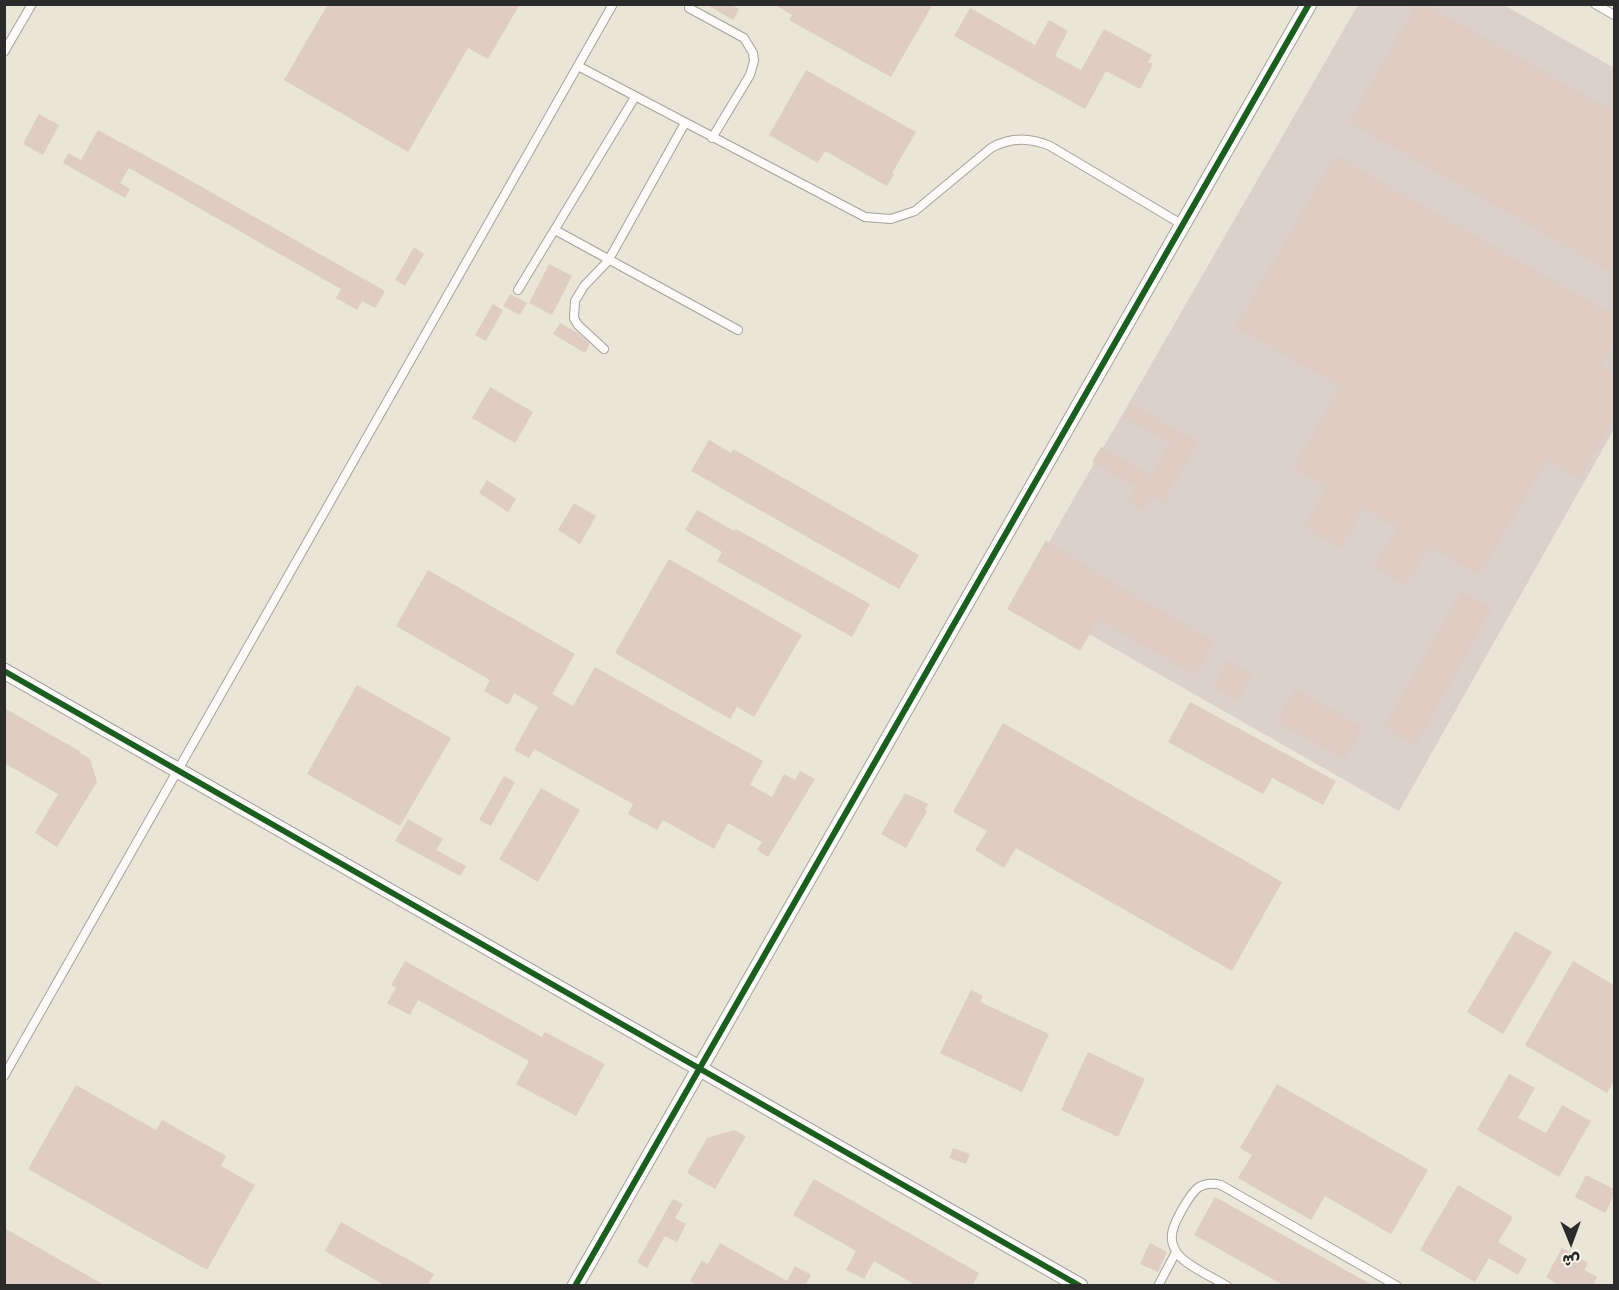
<!DOCTYPE html>
<html>
<head>
<meta charset="utf-8">
<style>
  body { margin:0 }
  #map { position:relative; width:1619px; height:1290px; overflow:hidden; background:#e9e5d7; font-family:Sriracha,"Playpen Sans Arabic",sans-serif }
  canvas { display:block }
  .frame { position:absolute; inset:0; border:6px solid #2b2b2b; pointer-events:none }
  .north { position:absolute; left:1541px; top:1212px; width:60px; height:60px; -webkit-text-stroke:4px #fbf7ec; paint-order:stroke; rotate:179deg; font-size:16px; font-weight:700; line-height:24px; text-align:center; color:#2b2b2b }
  .north::after { content:''; display:block; margin:auto; width:21px; height:27px; background:#2b2b2b; clip-path:polygon(50% 0,100% 100%,50% 72%,0 100%) }
</style>
</head>
<body>
<div id="map">
<canvas width="1619" height="1290"></canvas>
<div class="frame"></div>
<div class="north">ش</div>
</div>
<script>
const ctx = document.querySelector('canvas').getContext('2d');
ctx.lineJoin = 'round';
function fillPath(path, color) { ctx.fillStyle = color; ctx.fill(path, 'evenodd'); }
function strokePath(path, color, width, dash) { ctx.strokeStyle = color; ctx.lineWidth = width; ctx.lineCap = dash ? 'butt' : 'round'; ctx.setLineDash(dash || []); ctx.stroke(path); }
fillPath(new Path2D(`
  M1358,5h146l110,63v361l-215,382 -380,-217z`), '#dcd0ca');
fillPath(new Path2D(`
  M328,4h192l-32,55 -20,-11 -60,104 -124,-72z
  M706,4h24l9,5 -6,11z
  M774,4h159l-42,73 -102,-57 3,-5z
  M1417,4h9l188,108v162l-265,-152z
  M970,8l65,37 14,-25 19,11 -13,25 26,14 23,-41 48,26 -4,7 5,2 -13,25 -34,-18 -21,38 -131,-73z
  M806,70l110,62 -24,41 2,1 -7,12 -62,-35 -7,12 -49,-28z
  M39,114l20,11 -16,30 -20,-11z
  M98,130l72,39 215,122 -10,17 -13,-7 -5,9 -21,-12 5,-9 -212,-121 -9,15 10,6 -5,9 -62,-35 5,-10 13,7z
  M1335,155l279,160v27l-13,23 13,8v45l-34,61 -33,-19 -68,115 -50,-29 -23,39 -32,-18 23,-39 -34,-20 -22,40 -37,-21 22,-40 -33,-19 47,-81 -104,-60z
  M414,247l10,7 -19,32 -10,-6z
  M549,264l23,12 -20,39 -23,-12z
  M510,294l17,9 -7,12 -17,-9z
  M493,304l10,6 -17,31 -11,-6z
  M560,323l18,10 12,11 -5,9 -32,-19z
  M490,387l43,25 -18,31 -43,-25z
  M1131,403l67,39 -35,60 -11,-6 -8,14 -16,-10 8,-13 -44,-25 9,-15 50,28 19,-32 -47,-26z
  M709,440l22,13 2,-4 186,106 -20,34 -208,-118z
  M487,480l29,19 -8,13 -29,-19z
  M574,503l22,13 -16,28 -22,-14z
  M697,510l37,21 2,-2 134,75 -18,33 -135,-76 5,-9 -37,-22z
  M1046,540l62,40 107,61 -20,34 -97,-55 -18,31 -73,-42z
  M669,559l133,76 -48,82 -17,-10 -7,12 -115,-66z
  M428,570l147,84 -23,40 21,12 22,-39 168,94 -13,24 22,12 12,-23 11,6 5,-9 15,8 -47,78 -11,-7 5,-8 -34,-19 -14,26 -51,-29 -6,10 -29,-16 5,-10 -99,-55 -5,9 -15,-8 24,-43 -24,-14 -6,12 -24,-14 6,-11 -94,-54z
  M1461,592l31,16 -76,137 -32,-18z
  M1228,660l24,14 -15,27 -24,-14z
  M357,685l94,53 -51,88 -93,-52z
  M1295,689l68,38 -19,32 -67,-37z
  M1190,702l146,79 -13,24 -51,-27 -9,16 -95,-52z
  M4,708l77,44 -1,1 10,6 7,23 -40,65 -22,-14 23,-39 -54,-31z
  M1003,723l279,159 -50,89 -216,-123 -12,20 -29,-18 12,-19 -34,-19z
  M504,776l11,6 -24,44 -12,-6z
  M541,788l39,22 -42,72 -39,-23z
  M905,793l23,11 -3,6 2,1 -21,37 -25,-14z
  M408,819l35,20 -7,11 30,16 -6,10 -65,-35z
  M1515,931l37,21 -49,82 -36,-22z
  M405,961l137,76 3,-5 60,32 -29,52 -60,-32 13,-23 -111,-61 -8,15 -23,-12 9,-15 -5,-3z
  M1573,961l41,24v96l-7,12 -82,-48z
  M971,990l12,6 -3,6 69,32 -27,58 -82,-39z
  M1088,1052l57,27 -27,58 -57,-27z
  M1509,1074l26,14 -17,30 28,15 16,-28 29,16 -32,56 -82,-47z
  M1277,1084l151,86 -37,64 -66,-38 -14,24 -73,-42 14,-23 -12,-7z
  M76,1085l80,45 6,-10 64,36 -5,10 34,19 -48,85 -179,-101z
  M734,1130l12,6 -31,53 -28,-16 20,-35z
  M953,1148l17,6 -4,10 -17,-6z
  M1586,1175l28,14v6l-9,18 -30,-16z
  M814,1179l165,94 -7,13h-55l-43,-25 -10,18 -18,-9 10,-19 -63,-36z
  M1458,1185l55,32 -15,25 29,17 -9,16 -29,-17 -14,24 -55,-32z
  M1215,1197l159,89h-89l-91,-51z
  M673,1199l10,5 -8,14 11,6 -9,18 -12,-6 -18,32 -10,-6z
  M341,1222l93,52 -7,12h-41l-61,-35z
  M4,1228l102,58h-102z
  M720,1243l67,38 8,-15 16,9 -6,11h-107l-8,-5 12,-21 6,4z
  M1150,1243l17,9 -9,20 -18,-8z
  M1562,1248l26,15 -4,7 13,7 -4,9h-33l-14,-9z`), '#dfccc3');
const lane = new Path2D(`
  M1595,4l19,11
  M689,8l55,30 9,15 1,8 -4,14 -38,63
  M4,52l28,-48
  M578,66l287,151 26,2 24,-8 76,-63c19,-11 38,-11 59,-2l133,79
  M555,230l183,100
  M518,290l117,-193
  M604,349l-26,-24 -4,-7 1,-17 9,-15 24,-25 77,-138
  M4,1076l609,-1072
  M1158,1286l18,-34
  M1227,1286c-13,-8 -42,-21 -50,-33 -3,-5 -6,-12 -5,-18 0,-10 18,-42 27,-48 7,-4 14,-4 22,-2l176,101`);
const street = new Path2D(`
  M4,671l1076,615
  M575,1286l734,-1282`);
strokePath(lane, '#a4a29a', 10);
strokePath(street, '#a4a29a', 17);
strokePath(lane, '#fcfbf9', 8);
strokePath(street, '#fcfbf9', 15);
strokePath(new Path2D(`
  M4,671l1076,615
  M575,1286l734,-1282`), '#1b5e20', 6);
</script>
</body>
</html>
